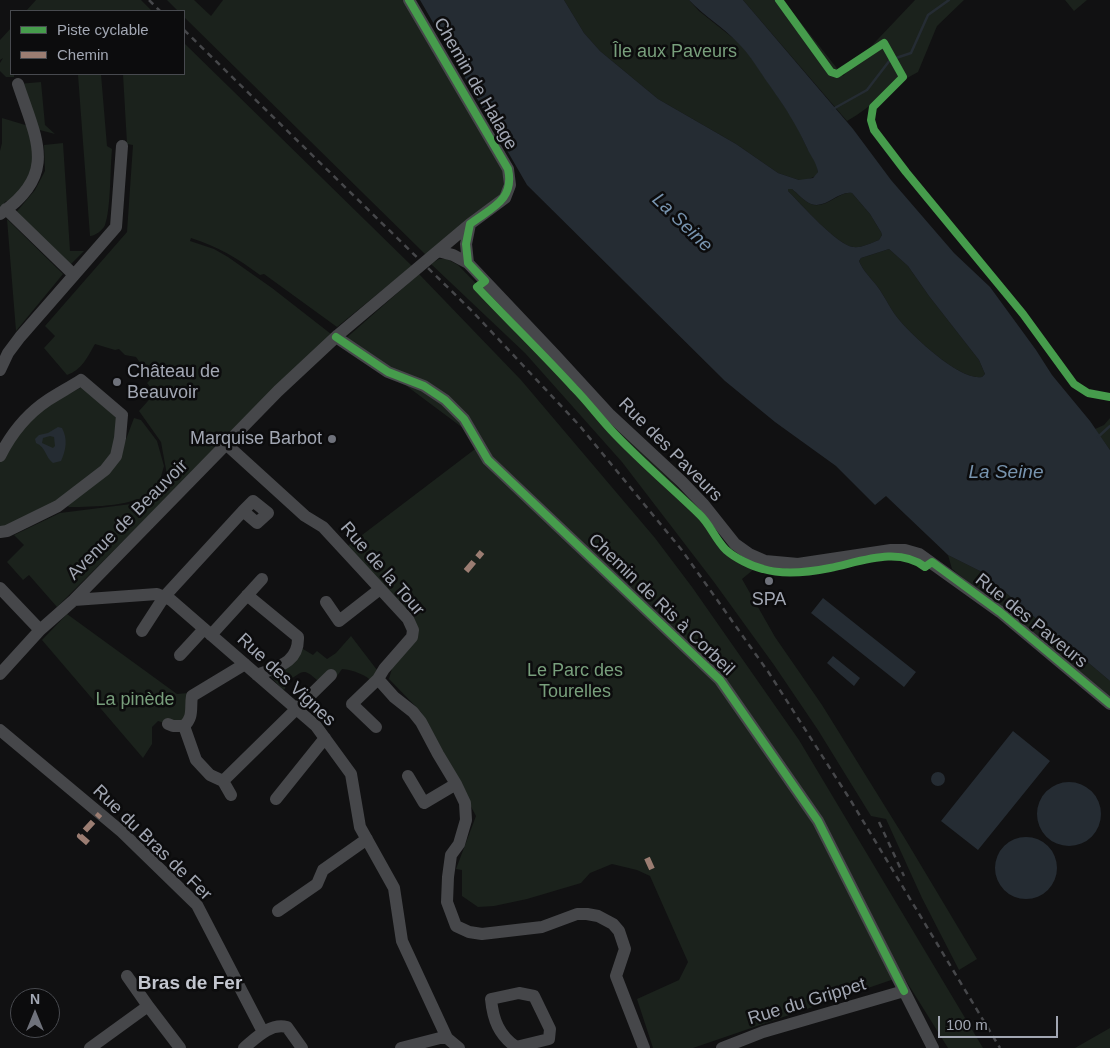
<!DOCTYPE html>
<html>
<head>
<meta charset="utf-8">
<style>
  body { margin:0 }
  #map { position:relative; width:1110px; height:1048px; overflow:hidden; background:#111112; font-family:Helvetica,sans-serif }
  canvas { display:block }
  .legend { position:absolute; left:10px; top:10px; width:175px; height:65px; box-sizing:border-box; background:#0c0c0d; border:1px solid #484a4f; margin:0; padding:6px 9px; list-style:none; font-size:15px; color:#a2a7b3 }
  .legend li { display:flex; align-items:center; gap:10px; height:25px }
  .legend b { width:25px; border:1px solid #484a4f }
  .north { position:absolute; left:10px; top:988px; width:50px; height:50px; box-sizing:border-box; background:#0c0c0d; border:1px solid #484a4f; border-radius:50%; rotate:0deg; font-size:14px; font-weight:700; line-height:20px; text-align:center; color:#a2a7b3 }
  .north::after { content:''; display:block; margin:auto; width:18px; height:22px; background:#6f727b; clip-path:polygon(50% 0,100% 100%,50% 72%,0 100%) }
  .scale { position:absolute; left:938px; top:1016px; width:120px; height:22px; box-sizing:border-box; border:2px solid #a2a7b3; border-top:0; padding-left:6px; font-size:15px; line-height:18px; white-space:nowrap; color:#a2a7b3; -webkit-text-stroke:4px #0c0c0d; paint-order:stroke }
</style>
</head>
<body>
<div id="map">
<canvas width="1110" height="1048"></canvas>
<ul class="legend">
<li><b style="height:6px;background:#469c4c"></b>Piste cyclable</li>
<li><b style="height:6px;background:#9b7d72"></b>Chemin</li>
</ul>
<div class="north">N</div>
<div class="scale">100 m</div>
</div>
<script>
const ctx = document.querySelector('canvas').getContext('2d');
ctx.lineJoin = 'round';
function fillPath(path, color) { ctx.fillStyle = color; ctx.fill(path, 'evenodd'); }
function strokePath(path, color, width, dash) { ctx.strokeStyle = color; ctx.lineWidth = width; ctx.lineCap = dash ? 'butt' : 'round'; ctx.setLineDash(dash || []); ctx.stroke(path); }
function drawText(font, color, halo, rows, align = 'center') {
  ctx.font = font + ' Helvetica,sans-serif'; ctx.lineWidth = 5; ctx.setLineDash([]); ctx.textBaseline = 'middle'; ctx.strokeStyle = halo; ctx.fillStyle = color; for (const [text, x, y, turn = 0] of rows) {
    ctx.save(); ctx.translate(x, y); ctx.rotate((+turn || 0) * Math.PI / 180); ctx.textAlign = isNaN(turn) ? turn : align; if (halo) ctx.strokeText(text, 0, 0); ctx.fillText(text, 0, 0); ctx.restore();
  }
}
fillPath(new Path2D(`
  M36,0h105l11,11h-50l-5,-1 -1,1h-70z
  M167,0h27l17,16 12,-16h180l99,167 2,19 -3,8 -75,61 -242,-238v-6h-6z
  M564,0h125l10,11 39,31 12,14 45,66 12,26 10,16 1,8 -2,4 -10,4h-7l-21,-7 -42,-29 -78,-45 -58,-48 -16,-18z
  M743,0h40l60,76 72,-76h49l-27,26 -19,46c-26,13 -46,35 -71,49z
  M1065,0h22l-13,11z
  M11,28v46h3v3h-8l-6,-6v-8l3,-5 -3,2v-20z
  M184,43l228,223 -75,61 -73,-53 -4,1c-23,-17 -41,-28 -69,-37l-1,3 24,8 14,8 44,31 59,46 -274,273 -28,-32 -6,5 -16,-18 17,-17 -10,-10 46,-22 79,-10 21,-11 7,-17 -6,-33 -22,-31 16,-18 -8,-10 5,-5 -11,-9v-5l-5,-7 -11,-2 -6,-6 -4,1 -20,-6c-7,12 -13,26 -28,31l-23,-27 11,-12 -10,-10 82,-94 6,-87 -6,-1 -4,-70h61z
  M81,74h20l6,72 5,3c-2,20 -1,59 -7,76 -2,5 -10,11 -15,11l-12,-161z
  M41,82l4,43 10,9 -23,-6 6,37 -23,37 -9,-1 -6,8v-58l2,-8v-25l30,9 -14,-43z
  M63,143l7,108h14l-17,17 -54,-52 22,-26 10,-19 -1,-26z
  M788,188l4,1c5,4 12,12 19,15 15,6 27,-13 41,-11l18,21 11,18 1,3 -3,5c-8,3 -17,8 -26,7 -16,-2 -52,-43 -65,-56z
  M7,219l56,55 -47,57z
  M889,249l19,17 21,30 50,64 6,14 -3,3c-22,4 -67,-39 -81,-55 -10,-11 -15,-24 -24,-36 -6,-8 -14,-15 -18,-25l2,-3z
  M439,259h8l11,6 160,164 71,69 38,47 11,10 21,10 -17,14 33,58 47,68 82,132 73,122 -18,11 -37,-72 -36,-79 -15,-3 -53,-86 -44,-65 -60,-83 -92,-120 -97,-109 -94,-89z
  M419,274l102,106 134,158 37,49 107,153 184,308h-35l-45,-72 -210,72h-40l-16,-49 42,-19 9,-18 -38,-86 -13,-6 -25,-6 -22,9 -9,10 -54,16 -33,7 -16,1 -16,-11v-26l-6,-1 20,-53 -55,-104 -32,-33 5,-18 23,-26 -72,-87 138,-105 -75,-56 -21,-20 -43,-27z
  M82,387l36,32 -2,37 -38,36 -78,40v-76l32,-43z
  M134,418l7,2 16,21 7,25 -7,25c-25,15 -60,16 -88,16l-2,-2 58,-63z
  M1110,418v32l-15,-21 9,-4z
  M948,555l32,16 130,110v20l-158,-132z
  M67,614l110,80 11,-1 -3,29 -17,2 -10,-3 -6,6v17l-9,14 -101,-118z
  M351,636l26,34 -3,13c-8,-8 -20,-13 -32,-14l-7,10 -17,2c-16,-15 -15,-9 -32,1l-1,7 -2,1 -13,-14 28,-30 15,9 4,-4 10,8 9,-6z
  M1110,1028v20h-35z`), '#1b221c');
fillPath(new Path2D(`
  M420,0h144l20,33 16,18 58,48 78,45 42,29 21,7 14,-2 5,-6c-2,-11 -7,-15 -11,-24 -12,-26 -21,-39 -37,-62 -11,-15 -19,-30 -32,-43 -15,-16 -34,-27 -49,-43h54l110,129 38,51 63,73 36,34 46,63 16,25 38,46 20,29v231l-130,-110 -32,-16 -62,-59 -11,9 -39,-39 -61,-44 -50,-41 -198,-196zM788,189h4c5,4 12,12 19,15 16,5 26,-13 41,-11l18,21 11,18 1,3 -3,5c-8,3 -17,8 -26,7 -16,-2 -52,-43 -65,-56zM889,249l19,17 21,30 50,64 6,14 -3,3c-22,4 -67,-39 -81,-55 -10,-11 -15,-24 -24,-36 -6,-8 -14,-15 -18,-25l2,-3z
  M58,427l4,1c6,11 4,22 -1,33l-8,2c-8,-6 -7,-16 -17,-20l-1,-4 4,-4 9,-2zM50,436l4,1 1,9 -2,2 -11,-5 1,-5z
  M823,598l93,74 -12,15 -93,-74z
  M833,656l27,22 -6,8 -27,-23z
  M1013,731l37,30 -72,89 -37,-29z
  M931 779a7 7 0 1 1 14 0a7 7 0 1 1-14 0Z
  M1037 814a32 32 0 1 1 64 0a32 32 0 1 1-64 0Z
  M995 868a31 31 0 1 1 62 0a31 31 0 1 1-62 0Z`), '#252c33');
strokePath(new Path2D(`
  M833,109l34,-19 23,-30 21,-7 17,-38 21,-15
  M1098,437l12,-11`), '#252c33', 2.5);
strokePath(new Path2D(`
  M6,209l68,66
  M0,214c59,-40 36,-75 18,-130
  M438,251l15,4 15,8 87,92 55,60 72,67 22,23 31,39 14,10 16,7 33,3 93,-14h14l14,4 81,58 110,92
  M468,263l-2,-19 4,-20
  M336,337l52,35 36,14 21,14 19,19 24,41 232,220 98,141 115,227
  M0,370l8,-17 12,-16 96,-110 6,-81
  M227,445l78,71 18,11 85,92 5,11 -1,7 -28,32 -6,10 16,18 19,15 8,10 17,32 18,30 9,19 1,17 -7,24 -8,11 -3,22 -1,25 9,24 13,6 13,2 60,-7 35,-13h10l11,2 15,8 6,7 6,18 -9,27 28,72
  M0,456c11,-22 27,-42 48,-56 11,-7 22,-13 33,-20l41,35 -2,23 -4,18 -11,14 -47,36 -51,25 -7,1
  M0,588l40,42
  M247,595l51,42c1,26 -21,30 -41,38
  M74,600l83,-6 14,6 145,126 35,48 9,53 34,61 8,53 45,97
  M326,602l13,19 41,-32
  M142,631l22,-34 79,-86 10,-10 15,12 -11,10 -14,-12
  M211,635l51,-56
  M180,655l24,-26
  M0,674l40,-44 34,-30 204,-209 60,-56 132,-111 35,-26 5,-13 -2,-16 -99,-169
  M168,724l5,2h11
  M376,727l-24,-23 26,-25
  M0,730l122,102 75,73 66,127
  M408,776l16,27 32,-19
  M223,781l108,-106
  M231,795l-8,-14 -13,-6 -14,-15 -12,-34c10,-9 6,-18 8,-30l53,-32
  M276,799l49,-61
  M278,911l39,-27 6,-14 44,-31
  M127,976l21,30
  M519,993l15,3 16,33 -1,10 -33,8c-17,-12 -23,-27 -25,-48z
  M90,1048l58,-42 32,42
  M244,1048c13,-11 26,-25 43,-21l15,21
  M401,1048l39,-10h7l12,10
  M722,1048l41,-16 141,-41`), '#46474a', 12);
strokePath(new Path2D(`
  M149,0l11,11
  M184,30l288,281 107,114 102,124 88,124 82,128 149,247
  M879,822l25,54`), '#46474a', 2.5, [6, 5]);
strokePath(new Path2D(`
  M466,571l16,-19
  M88,843l-8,-7 20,-22
  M647,858l5,11`), '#9b7d72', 6, [12, 6]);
strokePath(new Path2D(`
  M409,0l99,169c7,31 -17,39 -38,55l-4,20 2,19 17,18 -8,6c32,34 65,66 97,101 13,13 24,28 37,42 28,30 59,56 88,84 11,10 16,25 27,36 9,8 25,16 37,19 20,6 47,3 67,-1 30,-6 68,-22 95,-1l7,-5 68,50 110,92
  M779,0l52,72 6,2 47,-31 19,34 -30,30 -2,13 3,10 32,42 117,142 51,70 14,9 22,4
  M336,337l52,35 36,14 21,14 19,19 24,41 232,220 98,141 86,170`), '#469c4c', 8);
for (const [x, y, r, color] of [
  [117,382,5,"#6f727b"],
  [332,439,5,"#6f727b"],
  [769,581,5,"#6f727b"]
]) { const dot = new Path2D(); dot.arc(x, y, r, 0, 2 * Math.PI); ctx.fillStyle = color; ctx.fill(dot); strokePath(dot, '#0c0c0d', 2); }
drawText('18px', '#789f7c', '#0c0c0d', [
  ["Île aux Paveurs",675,52],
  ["Le Parc des",575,671],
  ["Tourelles",575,692],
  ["La pinède",135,700]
]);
drawText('18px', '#a2a7b3', '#0c0c0d', [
  ["Chemin de Halage",475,84,60],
  ["Rue des Paveurs",670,450,45],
  ["Avenue de Beauvoir",128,520,-45],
  ["Rue de la Tour",382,569,49],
  ["Chemin de Ris à Corbeil",661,605,44],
  ["Rue des Paveurs",1031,621,39],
  ["Rue des Vignes",286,680,43],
  ["Rue du Bras de Fer",152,843,44],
  ["Rue du Grippet",807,1002,-17]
]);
drawText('18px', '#a2a7b3', '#0c0c0d', [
  ["Château de",127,372],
  ["Beauvoir",127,393],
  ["Marquise Barbot",322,439,"right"],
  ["SPA",769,600,"center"]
], 'left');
drawText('italic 19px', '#7894af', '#0c0c0d', [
  ["La Seine",682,223,44],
  ["La Seine",1006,473]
]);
drawText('bold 19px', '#c3c6cf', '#0c0c0d', [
  ["Bras de Fer",190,984]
]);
</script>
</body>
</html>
